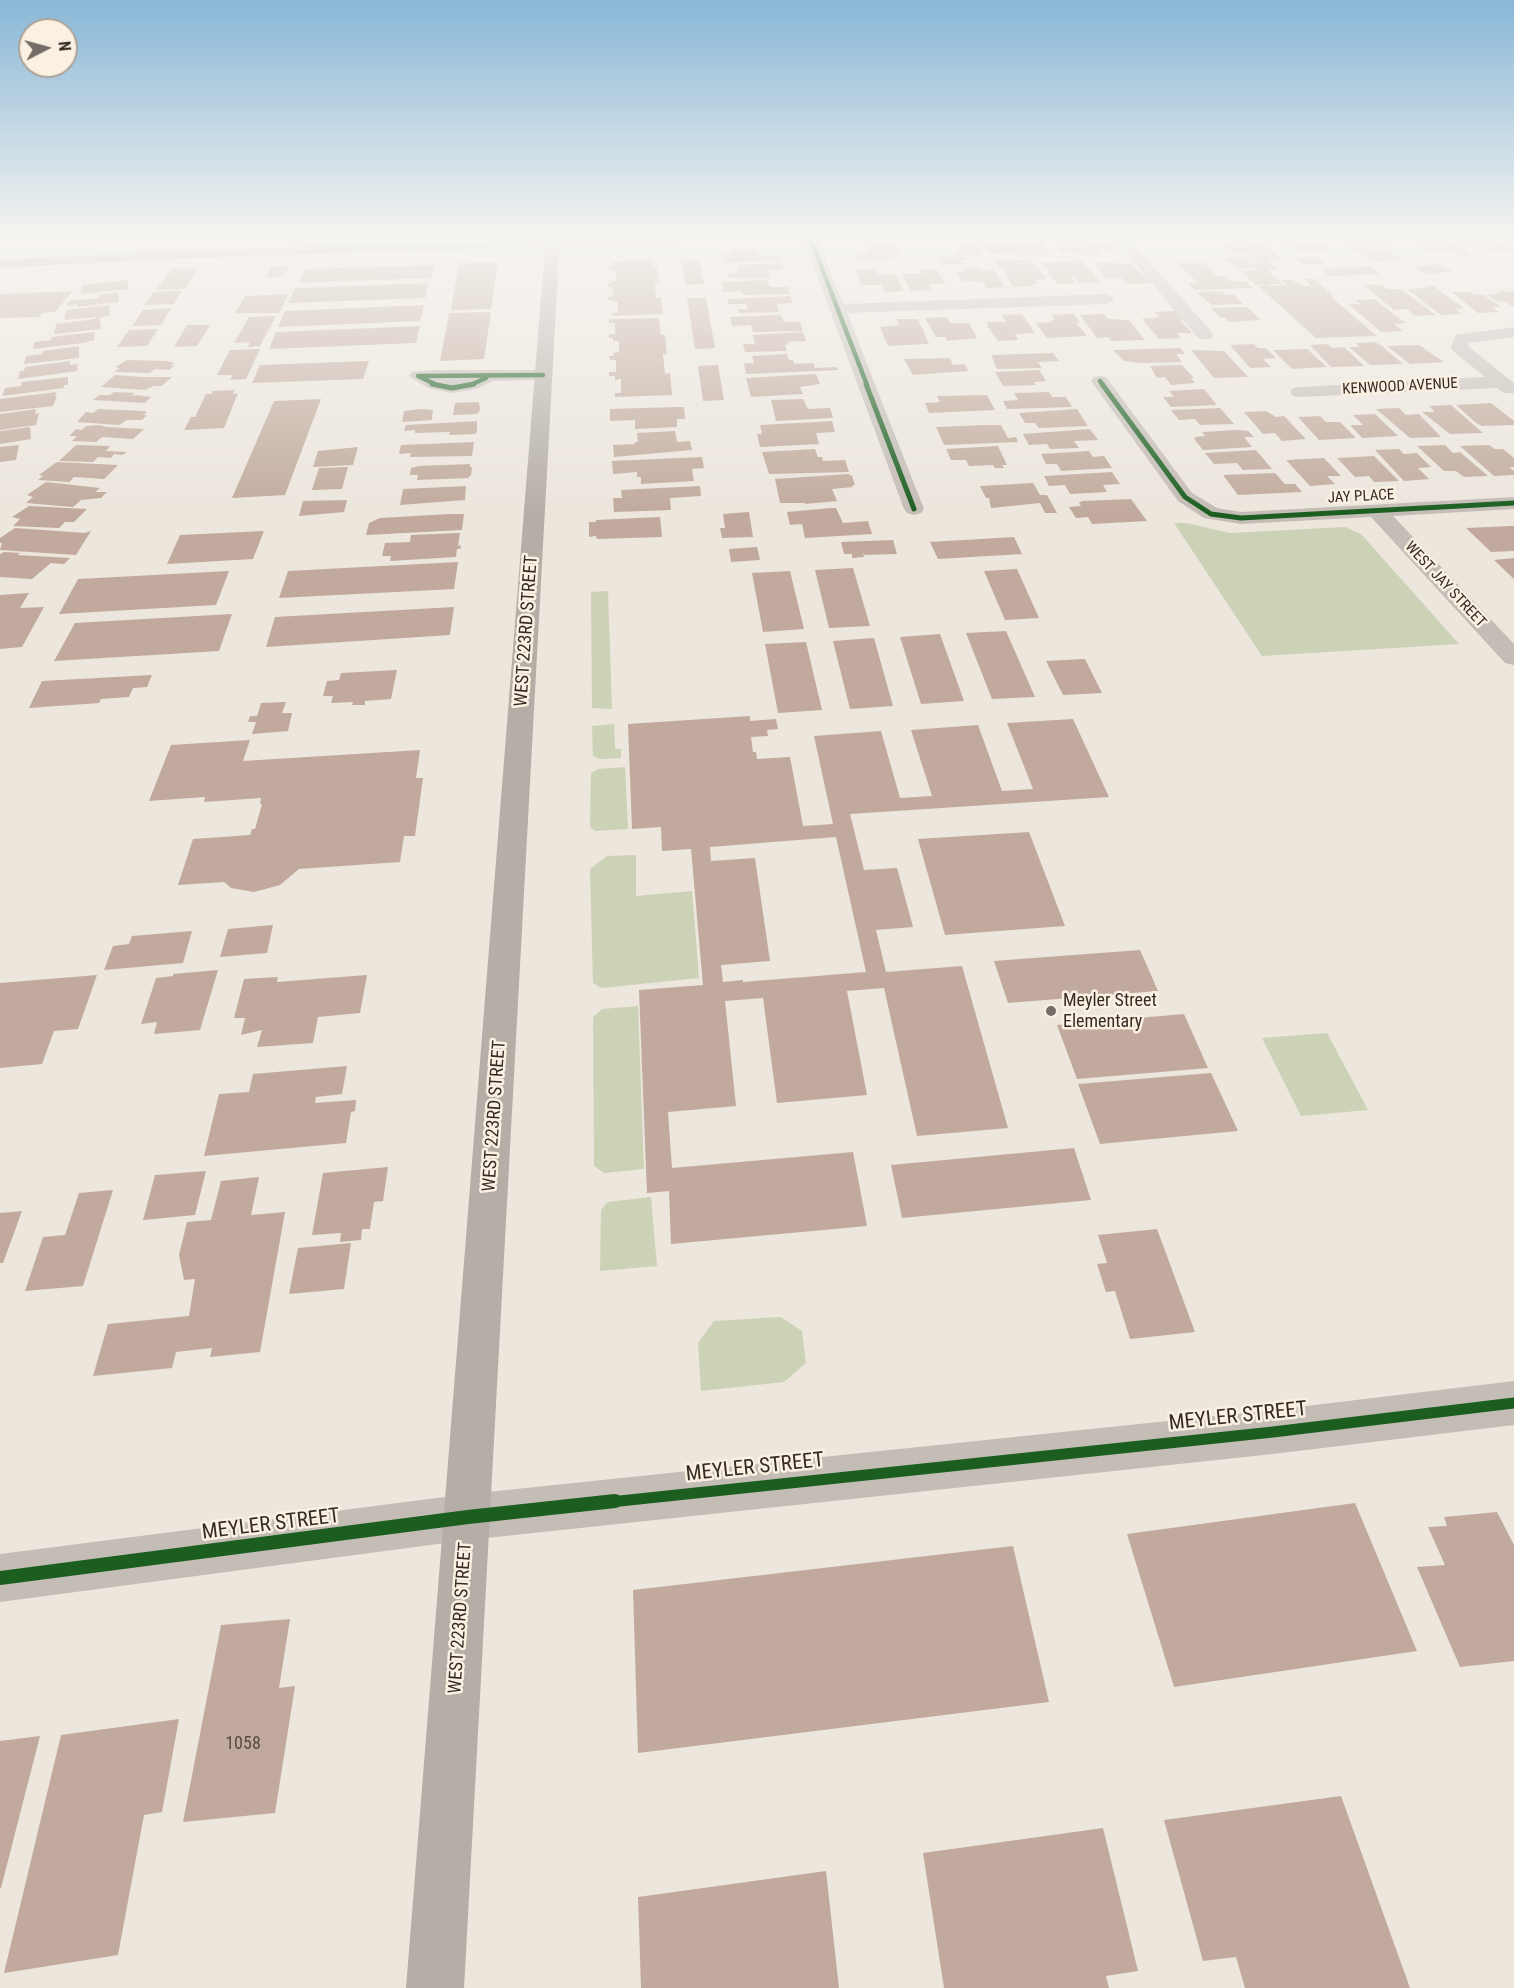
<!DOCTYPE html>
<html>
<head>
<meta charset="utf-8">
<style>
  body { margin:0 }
  #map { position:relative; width:1514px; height:1988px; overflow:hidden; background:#ece6dd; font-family:"Roboto Condensed",sans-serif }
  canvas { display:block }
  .north { position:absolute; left:18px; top:18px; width:60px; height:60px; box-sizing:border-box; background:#faf1e3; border:2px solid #aba297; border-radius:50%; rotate:84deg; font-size:16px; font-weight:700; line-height:24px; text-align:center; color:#352b25 }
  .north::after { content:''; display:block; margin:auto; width:21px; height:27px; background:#756c65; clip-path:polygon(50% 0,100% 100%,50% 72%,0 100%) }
</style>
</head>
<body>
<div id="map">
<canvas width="1514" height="1988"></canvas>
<div class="north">N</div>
</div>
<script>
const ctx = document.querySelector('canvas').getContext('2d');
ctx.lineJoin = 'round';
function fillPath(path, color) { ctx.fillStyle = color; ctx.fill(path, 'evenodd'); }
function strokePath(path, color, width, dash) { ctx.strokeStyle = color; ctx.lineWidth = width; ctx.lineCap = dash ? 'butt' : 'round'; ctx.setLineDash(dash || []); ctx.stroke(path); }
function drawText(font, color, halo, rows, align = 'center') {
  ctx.font = font + ' "Roboto Condensed",sans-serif'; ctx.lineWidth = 5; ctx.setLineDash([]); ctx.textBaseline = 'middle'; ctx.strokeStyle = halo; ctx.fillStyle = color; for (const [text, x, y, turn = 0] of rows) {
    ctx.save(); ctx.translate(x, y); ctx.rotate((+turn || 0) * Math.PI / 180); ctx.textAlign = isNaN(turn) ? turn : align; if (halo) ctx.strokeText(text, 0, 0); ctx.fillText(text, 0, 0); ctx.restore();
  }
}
fillPath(new Path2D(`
  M1174,523h12l44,10 115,-6 16,7 98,110 -197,12z
  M608,591l4,118 -20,-1 -1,-116z
  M614,724l1,25h6v9l-21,1 -7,-3 -1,-30z
  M625,767l3,62 -33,2 -5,-4 1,-54 7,-4z
  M636,855v41l56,-5 7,87 -98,10 -8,-5 -3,-114 17,-13z
  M638,1006l6,163 -40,4 -10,-7 -1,-149 9,-8z
  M1327,1033l41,77 -67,6 -39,-78z
  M651,1197l6,69 -57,5 1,-61 7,-8z
  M781,1317l21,14 4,32 -22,19 -83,9 -3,-48 16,-22z`), '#cbd2b6');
fillPath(new Path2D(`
  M1336,235h45l15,9h-34l9,6h16l13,9 -27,3z
  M1403,235h24l9,5h12l24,15 -14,1 -9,-6 -23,1z
  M1451,235h24l6,4 13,-1 18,12 -39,-1z
  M1272,237h13l7,5 31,3 7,6 -29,2 -13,-11 -10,1z
  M1087,239l3,3h23l7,7 -22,1 2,5h-21l-2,-3 -16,1 -9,-12z
  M1249,239l5,4h10l18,17h-15l10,9 -9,1 14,14h-13l2,2 16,-1 -6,-5h11l11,6h9l-8,-7h11l19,18h-3l46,39 -61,2 -58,-52h7l-2,-2 -8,1 -15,-14 18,-1 -2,-2 -19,1 -12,-11 21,-1 5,5h4l-11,-9h-11l-9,-9h10l-4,-4z
  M1041,241l10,15 -35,1 -4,-4 -22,1 -6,-8 27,-1 -2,-3z
  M978,245l7,10 -29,2 -3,-5h7l-4,-6z
  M867,246h29l6,12 -44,2 -3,-7h15z
  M756,249l5,7 17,-1 2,6 -56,2 -2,-9h10v-4z
  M967,257l1,3h-8l3,4 -21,1 -4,-7z
  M1316,257l9,7 -22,1 -9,-7z
  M653,259l1,8h3l2,15h-4l1,16 5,-1 2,17 -51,2v-3h6v-11l-10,-2v-3l5,-1v-9h-5v-4l8,-2v-10h-5l-4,-5h5v-4z
  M699,259l5,25 -18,1 -5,-25z
  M1030,259l17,20 -12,1 3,4h-6l1,2 -20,1 -10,-18h-3l-6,-9z
  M1082,261l18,21 -21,1 -4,-6h-3l4,6 -19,1 -10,-13h3l-9,-9z
  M498,262l-7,47 -40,1 8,-47z
  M1094,262l37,2 21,19 -23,1 -8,-6h-16z
  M778,263h4l2,7 -16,1 2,7h-41l-1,-5h10l-2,-8z
  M1176,263h28l13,13h6l6,5h17l7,7 -59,2 -7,-7h11z
  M435,265l-4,13 -133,5 7,-14z
  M1441,265l11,7 -28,2 -11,-8z
  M271,266h19l-6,10 -18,2z
  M1369,266l11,8 -51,2 -9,-7z
  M963,267h16l3,4 12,-1 11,17 -19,1 -3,-6 -21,-1 -6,-9 10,-1z
  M199,268l-14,21 -29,1 15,-21z
  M856,270h20l3,5 16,-1 9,17 -19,1 -3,-7h-21z
  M919,270h18l9,14h-18l3,6 -21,1 -7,-17 18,-1z
  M128,280v9l-46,5 -1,-2 2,-7z
  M766,280l5,7h17l2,7 -47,1 -1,-4 -19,1 -1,-10z
  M429,283l-4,15 -137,5 7,-15z
  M1381,284l7,5h13l35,26 -21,1 -8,-7 -13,1 -31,-25z
  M1424,286h9l31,22 -9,1 7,5 -21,1 -34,-26 20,-1z
  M182,290l-8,14 -30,1 9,-13z
  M1495,290l19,2v15l-11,-6 -6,1 -10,-7 13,-2z
  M73,291l-18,21 -13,1 -3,4 -39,1v-24z
  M1222,291l3,4 8,-1 10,10 -31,1 -16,-13z
  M119,292l-1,10 -41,5v-3l-10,2 1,-5 31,-3v-3z
  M1452,292h18l5,3h9l17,12h-9l7,5 -21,1z
  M289,294l-10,19h-44l10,-17z
  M790,296l3,7 -16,1 2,8 -40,1 -1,-4h10l-2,-5h-17l-2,-5z
  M687,298h19l9,50 -20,1z
  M1374,299l32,24 -12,1 9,7 -22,1 -33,-28h12l-4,-4z
  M109,305l1,10 -10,3 1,11 -47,5 2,-10 39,-5 1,-2 -32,3 2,-10z
  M424,305l-4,16 -142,6 7,-16z
  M1247,307l14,13 -32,2 -4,-4h-4l-10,-10z
  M171,308l-10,17 -29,1 11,-16z
  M1176,311l8,8 -4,1 12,13h-15l4,5 -22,1 -17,-20 18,-2 -6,-5z
  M491,312l-7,47 -44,2 9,-48z
  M1022,314l13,19 -20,1 3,6 -20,1 -10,-14 -1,-5h19l-4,-7z
  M1074,314l6,9h-4l11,13 -40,2 -11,-15 16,-1 -1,-2h4l-4,-5z
  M1104,314l4,5 21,1 16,20 -34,1 -3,-4 -11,1 -17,-23z
  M781,315l3,7h16l3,9 -50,1 -2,-7 -19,1 -2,-9z
  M276,316l-16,30 -12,1 2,-5 -16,1 15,-26z
  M947,317l3,6h19l8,15 -30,3 -2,-4h-9l-11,-19z
  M659,318l2,17h4l2,19h-4l2,20 5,-1 2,22 -57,2v-4h6v-14l-6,1v-4h-6v-4h7v-12h-6l-1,-4h5l-1,-3 6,-1v-11h-6v-3h-4v-4h6v-11h-6v-4z
  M896,319h22l11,25 -41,2 -8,-19 19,-2z
  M187,325h23l-13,21 -23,1z
  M420,326l-4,17 -147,6 7,-17z
  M158,329l-11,17 -30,1 12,-17z
  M95,332l-1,8 -11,3 -50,6 1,-7 17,-2v-3z
  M803,332l3,9 -19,1 1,2 -3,1 2,6 -42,1 -2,-8h12l-2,-9z
  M1375,342l7,4 21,18 -33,1 -21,-18h10l-4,-4z
  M1254,344l4,4h8l10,10 -13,1 8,8 -21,1 -20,-23z
  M1328,344l4,4 12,-1 20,19 -33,1 -21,-22z
  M1419,345l25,17 -34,2 -23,-18z
  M79,346v12l-55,6 2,-8 16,-2 1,-3z
  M1180,348l5,6h-9l6,8 -41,1 -17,-2 -11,-11z
  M260,349l-14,30 -16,1 3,-5h-16l13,-25z
  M1307,349l20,18 -35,2 -19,-19z
  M1191,350l33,1 24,26 -34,1z
  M1053,353l6,8 -21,1 4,6 -45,1 -6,-14z
  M787,354l2,6h4l1,4 19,-1 2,5 21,-1 2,3 -92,4 -2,-11h10l-2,-7z
  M950,358l3,7 12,-1 3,7 -55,4 -9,-16z
  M127,360l40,1 7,2 -3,3h3l-5,4 -14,-1 -5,4 -36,-1 6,-4 -5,-1z
  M70,361v4l8,-1 -1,7 -59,8 2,-8h4l1,-4z
  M369,361l-6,18 -111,4 8,-18z
  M718,365l6,35 -21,1 -5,-35z
  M1182,365l12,13h-3l4,5 -24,2 -6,-8 -8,1 -7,-12z
  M1039,370l7,11 -12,1 2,3 -33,1 -8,-14z
  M816,374l4,10 -20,3 3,7 -52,3 -5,-19z
  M115,375l27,2h30l-10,9h-8l-9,4 -44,-3z
  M68,377v8h-4v3l-62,8 3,-8 16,-2 1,-4z
  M1204,389l13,16 -46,2 -8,-10h11l-5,-6z
  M234,390l-1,4 5,-1 -14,35 -40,2 7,-13h4l11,-23h5l2,-3z
  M56,392l-1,4h2l-4,10 -53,6v-13z
  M114,392l21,1 -4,3 6,-1 14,2 -6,6 -52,-3 6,-5h11z
  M1049,392l3,5h14l6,10 -65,2 -4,-8 15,-1 -4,-7z
  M987,395l8,15 -66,3 -4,-10 15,-1 -3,-6z
  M321,399l-36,96 -53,3 42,-97z
  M803,399l5,10 22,-1 3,10 -57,3 -5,-21z
  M479,402l1,8 -3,4 -24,1 2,-12z
  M1491,403l23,18v4l-32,1 -6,-3 -20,-18z
  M1451,405l32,28 -33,1 -28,-22h13l-6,-6z
  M676,407h8l1,12h-8v8l-42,2v-9l-25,1v-12z
  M1220,408l14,16 -34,1 -5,-6 -16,1 -8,-10z
  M1399,408l7,7 13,-1 22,23 -31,1 -34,-29z
  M36,409l-1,5 4,-1 -3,12 -36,5v-16z
  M98,409l46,2 3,1 -4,3h4l-5,5h-15l-8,5 -42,-3 9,-10 7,1z
  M420,409l13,1 -1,10 -30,2 2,-11z
  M1077,409l11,17 -49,2 -4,-5h-10l-6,-10z
  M1266,411l10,6 8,-1 22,23 -24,2 -7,-8 -12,1 -19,-22z
  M1375,414l23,22 -36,2 -12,-13h13l-10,-10z
  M1320,416l6,6h14l16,16 -37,2 -21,-23z
  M477,421v11l-2,2 -26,1 1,-3 -35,1v-3l-11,1 2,-6z
  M832,421l3,11 -19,1 3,11 -59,3 -3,-13h5l-2,-9z
  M99,425l8,2 37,2 -11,10 -31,-2 -6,5 -24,-1 5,-5h-8l7,-7 6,1 4,-4z
  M985,425h16l7,13 8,-1 2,5 -74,3 -8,-18z
  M30,427l1,12 -31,5v-13z
  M1090,429l8,11 -24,1 5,7 -29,1 -3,-5 -18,1 -6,-11z
  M1237,430l11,1 6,6h-10l8,10 -49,3 -9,-11h2l-2,-2 11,-1 -3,-4z
  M675,431l2,11 13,-1 2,9 -78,7 -1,-12 22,-1v-2h3l-1,-9z
  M474,442l-2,14 -62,1 1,-4 -12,1 2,-9z
  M19,445l-3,15 -16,2v-15z
  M76,445l34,1 -4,5 21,1 -4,3 -9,-1 -3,4 -13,-1 -5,5 -34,-1z
  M1445,445l8,8 7,-1 28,24 -24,1 -8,-6h-12l-27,-25z
  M1489,445l6,4h8l11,9v9h-5l5,4v4l-20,1 -34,-30z
  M998,446l9,19h-5l2,3h-9l-2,-3 -24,1 -3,-6h-15l-5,-11z
  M358,447l-5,18 -40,2 5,-16z
  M815,449l3,8h4l1,4 22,-1 4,12 -80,2 -7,-22z
  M1399,449l5,5 13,-1 14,14 -13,1 11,11 -25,2 -29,-31z
  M1256,450l16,19 -29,1 -6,-7 -23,1 -9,-11z
  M1089,451l4,6 11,-1 8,12 -51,3 -4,-7h-11l-5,-10z
  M1374,456l25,25 -25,1 -5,-6 -14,1 -18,-19z
  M702,457l2,11 -12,1 2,12 -53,3v-7h-4v-5l-24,2 -1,-13z
  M1324,458l17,18h-14l8,8 -25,2 -24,-26z
  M57,462l61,3 -14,14 -30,-2 -5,5 -31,-2 5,-4 -4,-1z
  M470,464v3h2l-1,8 -3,3 -51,2 1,-5h-8l1,-7 8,-2z
  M348,467l-6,22 -30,1 7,-22z
  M1112,472l8,12 -17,1 4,7 -37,2 -5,-9 -16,1 -5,-10z
  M1275,473l10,11h10l7,8 -64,3 -15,-20z
  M848,474l4,2 3,9h-3l1,2 -21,2 5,12 -32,3v-1h-25l-5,-24z
  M46,482l54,6 -5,4h12l-6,6 -20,2 -8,7 -47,-4 7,-6 -6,-2z
  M1033,483l7,12h7l10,18h-12l-5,-10 -49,5 -2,-10h-3l-6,-12z
  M466,486l-1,14 -65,5 3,-16z
  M700,486l1,10 -31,2 1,12 -57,2 -1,-14h9l-1,-8z
  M1131,499l16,22 -55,3 -4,-7 -12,1 -7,-11 12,-1 -2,-3 3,-2z
  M347,500l-3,12 -45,4 4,-15z
  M29,506l58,3 -13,13h-9l-6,6 -46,-2 7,-7 -8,-2z
  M831,508h5l7,15 25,-2 4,13 -67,4 -3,-14 -12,1 -3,-13z
  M749,512l4,25 -31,1 -2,-10h5l-2,-14z
  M449,514h15l-2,16 -96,5 3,-12 11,-5z
  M660,517l2,20 -65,2 -1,-3 -7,1v-15h7v-2z
  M1511,526h3v25l-23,1 -25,-24z
  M15,528l70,5 6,-2 -15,24 -76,-5 2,-7h-2v-5z
  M264,531l-11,28 -86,5 13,-29z
  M460,533l-2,13 3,-1 -1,4h-3l-1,8 -66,4 1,-5h-9l3,-13 25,-1 1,-7z
  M1014,537l8,17 -84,5 -8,-17z
  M893,540l4,14 -32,1 -2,-2 1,4 -12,1v-4h-8l-3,-12z
  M757,547l3,13 -29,2 -2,-13z
  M4,552l16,1 -3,2 53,3 -6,6 -13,-1 -19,16 -32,-2v-23z
  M1514,558v21l-20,-19z
  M458,562l-4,27 -175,9 9,-27z
  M853,568l17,58 -41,2 -14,-58z
  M1017,569l22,49 -34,2 -21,-49z
  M229,571l-13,34 -157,9 19,-35z
  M790,571l14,58 -41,3 -11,-59z
  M29,593l-9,15 24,-1 -22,40 -22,2v-54z
  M454,607l-4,28 -184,12 9,-30z
  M232,614l-13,37 -165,10 21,-38z
  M1006,631l29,66 -43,2 -26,-66z
  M940,634l24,67 -43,3 -21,-67z
  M874,638l19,68 -43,3 -17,-68z
  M806,642l16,68 -44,3 -13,-69z
  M1085,659l17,34 -39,2 -17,-34z
  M397,670l-6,29 -26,2v4h-13l1,-3 -22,1 2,-7h-10l4,-15 12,-1 2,-7z
  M152,675l-5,12 -14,1 -4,9 -28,2 -2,4 -70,5 13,-27z
  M286,702l-4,11h10l-4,18 -36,3 4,-12h-8l2,-6h7l4,-13z
  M750,716v5l26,-2 2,10 -11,1 1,6 -17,1 2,15h3l1,7 33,-2 13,69 30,-2 -19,-88 67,-5 19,67 32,-2 -21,-66 67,-5 24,66 31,-2 -26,-66 66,-4 36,78 -259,17 14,56 33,-2 16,59 -37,3 10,42 76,-6 46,162 -91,8 -33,-148 -37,3 20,104 -90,8 -14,-105 -38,3 11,105 -68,6 4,56 181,-16 14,74 -196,18 -2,-53 -22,2 -8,-203 64,-5 -12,-136 -29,2 -1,-24 -29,2 -4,-105zM836,837l30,135 -123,10v-2l-20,2 -2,-17 49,-4 -15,-103 -44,3 -1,-14z
  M250,740l-7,21 177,-11 -4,28h7l-8,58h-11l-4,26 -101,7 -19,16 -26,7 -23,-4 -7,-6 -46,3 15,-46 57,-4 2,-6h3l7,-25h-2l1,-6 -57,4 1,-5 -56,4 22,-56z
  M1029,832l36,94 -120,9 -27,-96z
  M273,925l-6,28 -47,4 8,-28z
  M192,931l-9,32 -79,7 9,-24 16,-2 3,-8z
  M1140,950l18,41 -150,12 -14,-42z
  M218,970l-18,60 -46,4 3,-12 -16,2 15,-46 17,-2v-2z
  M97,975l-19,54 -24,2 -12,33 -42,4v-85z
  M367,975l-7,38 -42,4 -5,26 -56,4 5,-17 -21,5 4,-17h-11l10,-39 34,-2 -1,5z
  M1184,1014l24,54 -131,11 -20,-54z
  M347,1066l-5,28 -26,3 -1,6 41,-3 -1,11 -4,1 -5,31 -142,13 15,-62 30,-2 4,-18z
  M1211,1073l27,58 -138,13 -22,-60z
  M1074,1148l17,52 -189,18 -11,-53z
  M388,1167l-5,34 -9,1 -4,27h-8l-1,11 -21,2 1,-9 -29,2 11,-62z
  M206,1171l-11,44 -52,5 12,-45z
  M259,1177l-8,38 34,-3 -25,140 -50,5 2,-9 -36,4 -4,16 -79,8 15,-52 81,-8 6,-37 -11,1 -5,-25 8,-33 24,-2 10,-39z
  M113,1190l-30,96 -58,5 18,-54 22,-2 14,-42z
  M22,1211l-19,52h-3v-50z
  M1157,1229l38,103 -65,7 -15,-48 -9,1 -9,-28 10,-1 -9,-28z
  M351,1243l-7,46 -55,5 9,-46z
  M1355,1503l62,148 -243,36 -47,-153z
  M1497,1512l17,33v116l-54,6 -43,-100 28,-2 -17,-38 19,-1 -3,-9z
  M1013,1546l36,156 -411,51 -5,-163z
  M290,1619l-11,69 16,-2 -20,127 -92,9 38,-197z
  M179,1719l-17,93 -18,3 -26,140 -114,18 57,-238z
  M40,1736l-39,152h-1v-147z
  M1341,1796l69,192h-165l-9,-31 -33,4 -39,-141z
  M1103,1828l35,143 -32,5 3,12h-165l-21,-135z
  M826,1871l13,117h-198l-3,-91z`), '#c1aa9d');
fillPath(new Path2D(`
  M802,235h14l27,69 264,-10 8,5 -8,5 -260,9 77,196 -3,4 -7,2 -7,-2 -3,-4z
  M1111,235h14l86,96 2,4 -2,4h-12z
  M1514,327v10l-45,6 -1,3 46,37v10h-10l-7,-5 -198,9 -6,-1 -3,-4 3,-4 6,-1 186,-10 -32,-26 -2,-4 5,-12z
  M434,370h109l6,1 3,4 -3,4 -6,1 -50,1 -17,8 -24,4 -24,-5 -19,-12 3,-4z
  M1100,376l6,1 86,116 25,15 24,4 273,-15v12l-121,7 121,128v21l-9,-2 -134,-146 -130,7 -37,-6 -26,-17 -87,-120 3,-4z
  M1514,1381v44l-241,29 -805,86 -468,62v-48l468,-60 805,-84z`), '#c4bdb6');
fillPath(new Path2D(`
  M546,235h14l-96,1753h-58z`), '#b5aea7');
fillPath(new Path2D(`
  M658,235h124l-7,4 -608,20 -167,9v-8l167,-9z`), '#b3aca5');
strokePath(new Path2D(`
  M809,235l58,150
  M1100,381l3,4
  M437,385l-19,-9 125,-1
  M470,385l16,-7`), '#1b5e20', 4.5);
strokePath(new Path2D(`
  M432,384l20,4 22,-4
  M866,384l48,125
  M1102,384l83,113 26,17 30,4 273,-15`), '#1b5e20', 5);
strokePath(new Path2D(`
  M601,1503l672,-71 241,-29`), '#1b5e20', 11);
strokePath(new Path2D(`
  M0,1578l468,-61 147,-16`), '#1b5e20', 14);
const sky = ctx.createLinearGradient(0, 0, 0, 513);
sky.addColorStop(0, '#88b7d7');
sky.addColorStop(0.46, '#f6f4f0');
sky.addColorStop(1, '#f6f4f000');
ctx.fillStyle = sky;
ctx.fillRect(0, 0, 1514, 513);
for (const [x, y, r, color] of [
  [1051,1011,6,"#756c65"]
]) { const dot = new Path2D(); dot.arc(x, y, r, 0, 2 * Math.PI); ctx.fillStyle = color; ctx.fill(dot); strokePath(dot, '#faf1e3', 2); }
drawText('15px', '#352b25', '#faf1e3', [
  ["KENWOOD AVENUE",1400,387,-3],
  ["JAY PLACE",1361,497,-3],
  ["WEST JAY STREET",1445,585,47]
]);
drawText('18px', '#352b25', '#faf1e3', [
  ["WEST 223RD STREET",527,631,-86],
  ["WEST 223RD STREET",495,1116,-86],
  ["WEST 223RD STREET",461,1618,-86]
]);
drawText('18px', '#352b25', '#faf1e3', [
  ["Meyler Street",1063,1001],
  ["Elementary",1063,1022]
], 'left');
drawText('18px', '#584b43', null, [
  ["1058",243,1744]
]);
drawText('21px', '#352b25', '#faf1e3', [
  ["MEYLER STREET",1238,1417,-6],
  ["MEYLER STREET",755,1468,-6],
  ["MEYLER STREET",271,1525,-7]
]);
</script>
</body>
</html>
